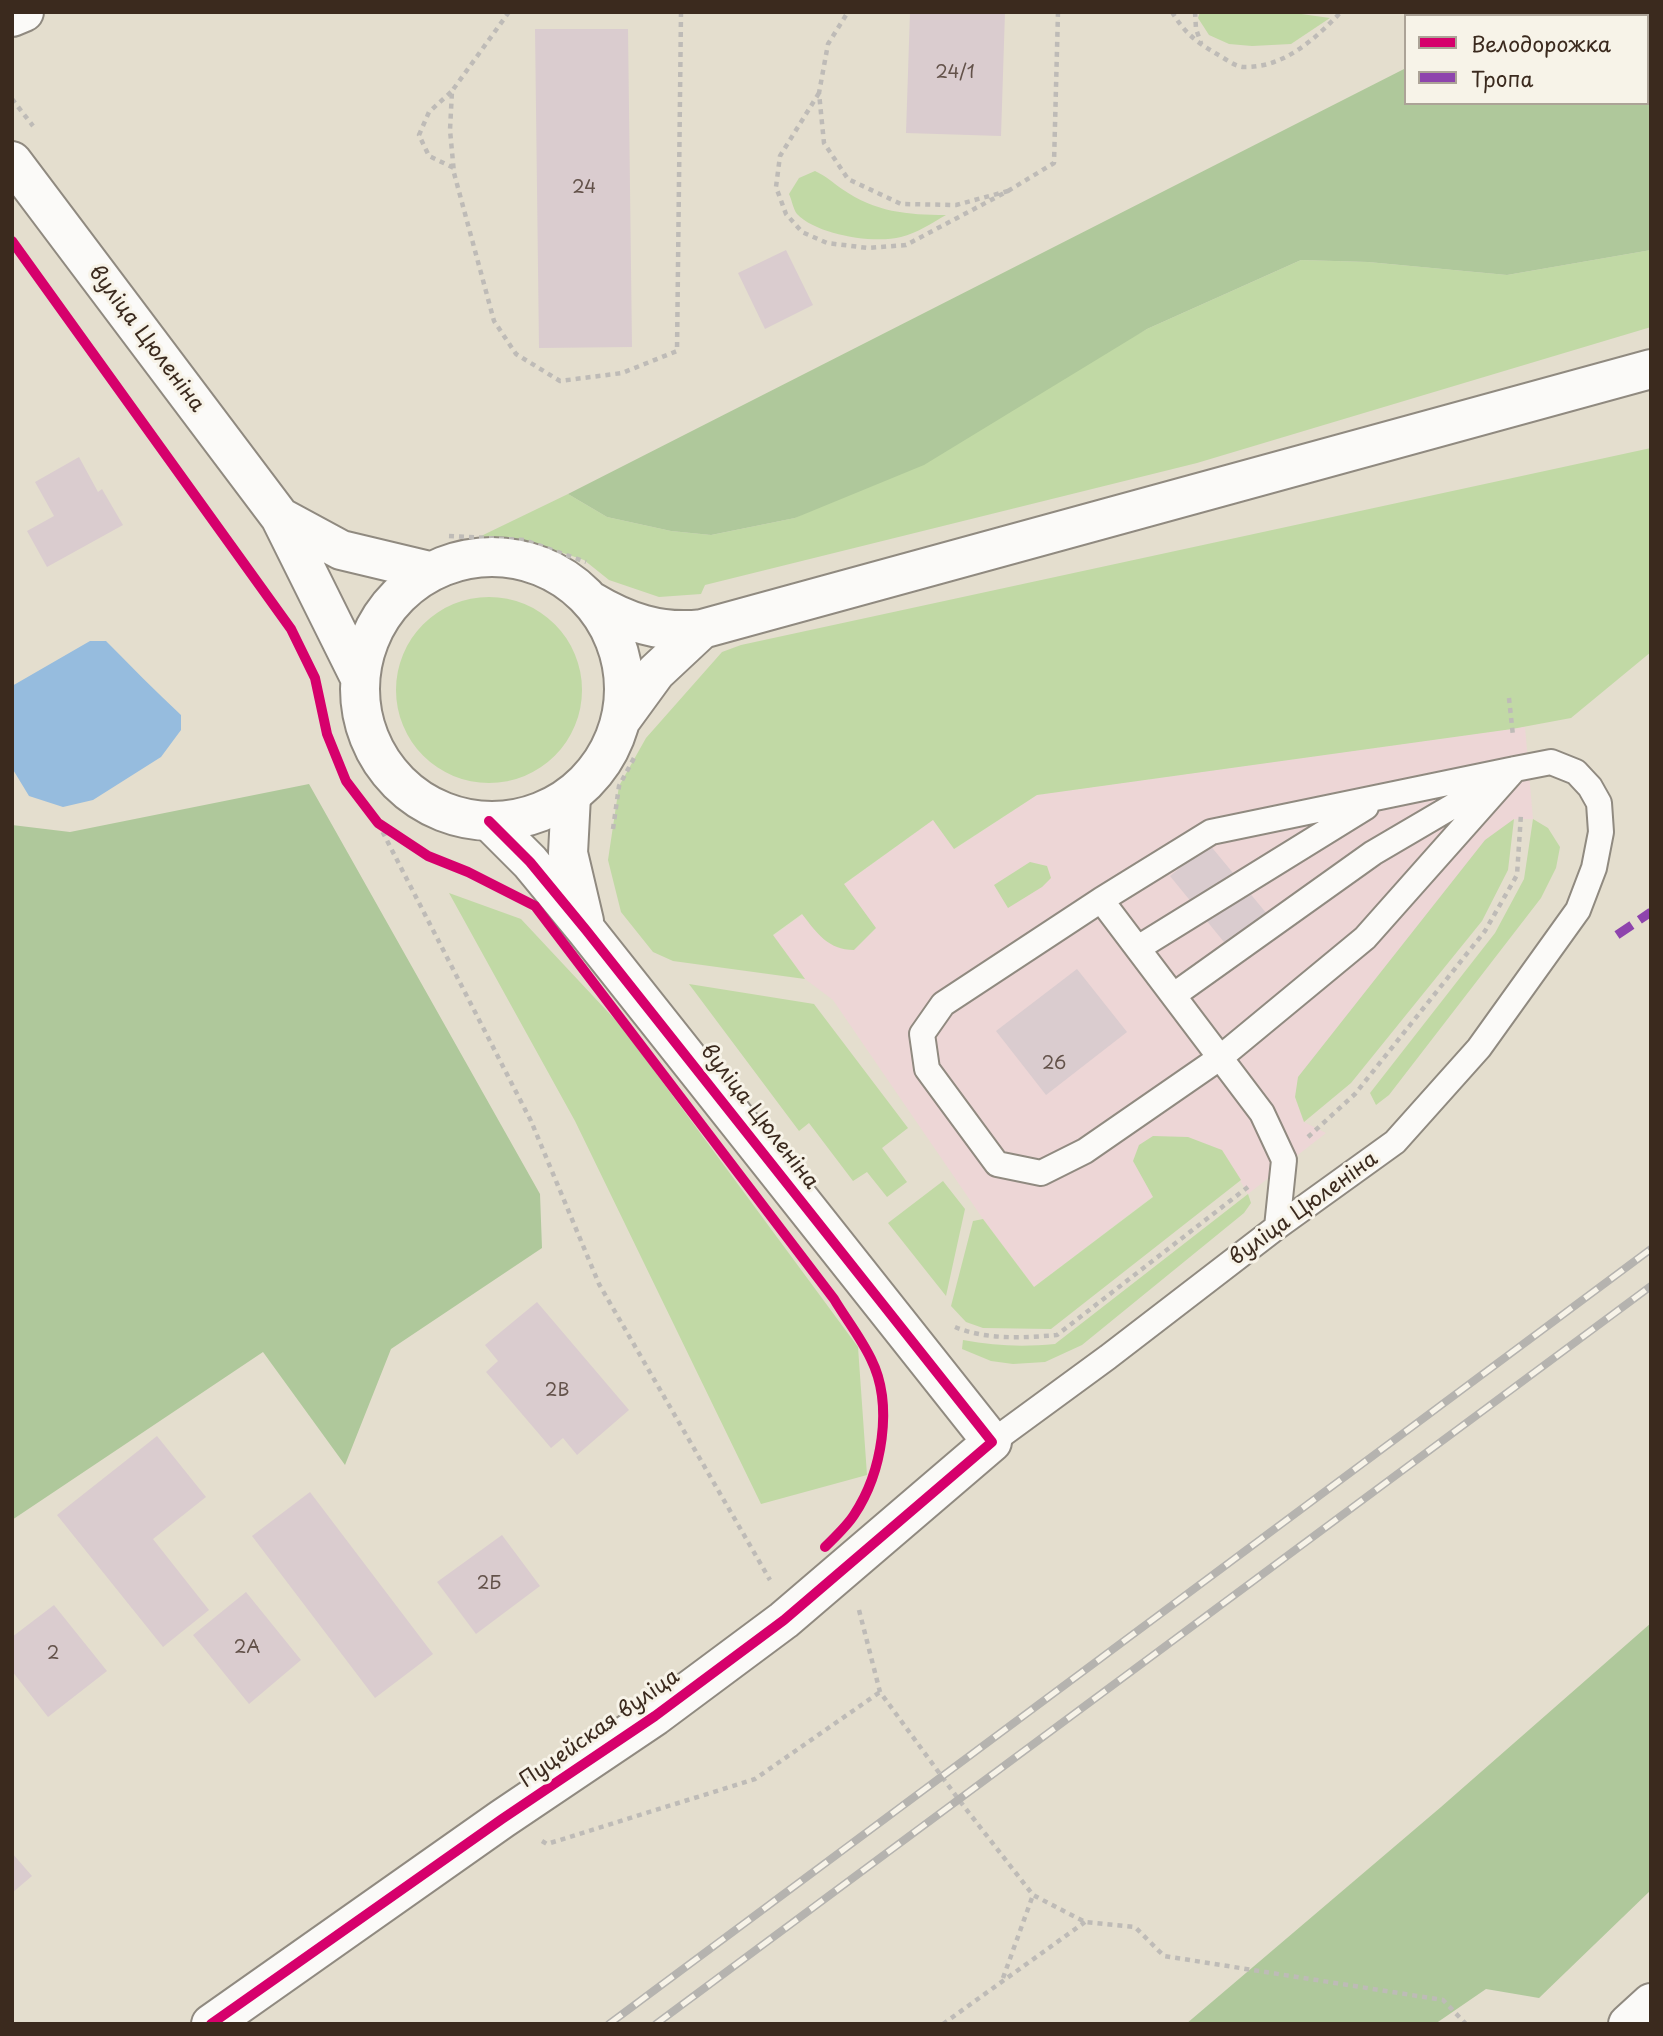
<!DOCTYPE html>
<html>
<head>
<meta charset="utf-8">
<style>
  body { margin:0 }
  #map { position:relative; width:1663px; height:2036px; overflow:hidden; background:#e4dece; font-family:"Playpen Sans",sans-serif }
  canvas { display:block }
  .frame { position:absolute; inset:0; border:14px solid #3b2a1e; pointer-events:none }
  .legend { position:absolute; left:1404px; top:14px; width:245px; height:91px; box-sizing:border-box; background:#f7f3e8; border:2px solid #aca397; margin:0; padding:9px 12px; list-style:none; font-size:21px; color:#3b2a1e }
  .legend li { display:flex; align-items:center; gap:14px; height:35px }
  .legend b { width:35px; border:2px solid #aca397 }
</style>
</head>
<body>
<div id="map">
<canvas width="1663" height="2036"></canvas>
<div class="frame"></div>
<ul class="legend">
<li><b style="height:9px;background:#d6006c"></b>Велодорожка</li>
<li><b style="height:9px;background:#8e44ad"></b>Тропа</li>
</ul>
</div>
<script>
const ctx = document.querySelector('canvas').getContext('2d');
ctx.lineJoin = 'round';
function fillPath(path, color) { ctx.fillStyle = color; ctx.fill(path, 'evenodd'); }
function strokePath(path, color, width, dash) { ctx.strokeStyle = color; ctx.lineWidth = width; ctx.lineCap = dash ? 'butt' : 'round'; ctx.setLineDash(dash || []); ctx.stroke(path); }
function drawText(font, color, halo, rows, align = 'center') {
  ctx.font = font + ' "Playpen Sans",sans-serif'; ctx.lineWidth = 6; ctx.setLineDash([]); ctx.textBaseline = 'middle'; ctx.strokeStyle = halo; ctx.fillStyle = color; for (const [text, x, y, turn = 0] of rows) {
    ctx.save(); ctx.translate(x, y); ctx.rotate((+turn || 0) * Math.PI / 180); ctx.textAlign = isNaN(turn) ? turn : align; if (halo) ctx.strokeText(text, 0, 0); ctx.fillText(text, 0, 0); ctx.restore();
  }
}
fillPath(new Path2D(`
  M1525,727l8,92h-19l-219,278 9,25 22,11 -78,61 -26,-44 -69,46 -119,91 -51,-68 -150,-219 -28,-21 -32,-43 161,-117 21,30 82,-54z`), '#edd6d6');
fillPath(new Path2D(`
  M1200,12h87l43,6 -39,26 -39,2 -23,-2 -20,-9 -11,-17z
  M815,171c11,5 17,11 27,18 33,23 65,26 104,26 -14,8 -29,18 -45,22 -27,7 -84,-2 -104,-23 -4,-5 -5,-14 -8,-20l10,-16z
  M1651,250v77l-454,136 -492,122 -4,9 -42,3 -50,-17 -25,-20 -60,-20 -45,-3 89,-43 39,23 64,14 40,4 84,-17 352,-189 154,-69 67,2 139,13z
  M1651,448v204l-80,66 -59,11 -475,66 -83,54 -21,-29 -89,64 32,44 -22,22c-26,0 -37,-17 -52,-36l-29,21 32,44 -132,-18 -20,-9 -32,-40 -13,-52 11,-74 27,-48 76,-86 19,-7z
  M396 690a93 93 0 1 1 186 0a93 93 0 1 1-186 0Z
  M1514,819l-6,51 -26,51 -131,162 -47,39 -9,-25 3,-20 187,-237z
  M1533,819l15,9 12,19 -4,21 -15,30 -152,197 -13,10 -6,-12 125,-160 29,-54z
  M1030,862l17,4 4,12 -9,9 -34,21 -14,-23z
  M449,893l72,26 101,108 236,320 9,128 -106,29 -186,-383z
  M689,984l125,20 94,124 -26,20 25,34 -20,15 -20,-25 -14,9 -44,-58 -10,8z
  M1153,1136l35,1 34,13 19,30 -190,149 -68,-1 -17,-6 -15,-16 22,-85 10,-2 51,68 119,-90 -20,-36 6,-16z
  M943,1181l22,28 -19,87 -58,-73z
  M1248,1194l3,9 -7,10 -162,132 -37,17 -32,2 -22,-3 -29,-12 1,-9c32,6 60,7 92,4z`), '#c1d9a5');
fillPath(new Path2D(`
  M1516,12h135v238l-144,25 -139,-13 -67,-2 -154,69 -223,136 -129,53 -84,17 -40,-4 -64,-14 -39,-23 838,-426v35h241v-87h-137z
  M309,784l231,410 2,54 -151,101 -46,116 -82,-113 -251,168v-695l58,7z
  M1651,1623v267l-112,108 -53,-9 -51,35h-249l255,-217z`), '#afc89b');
fillPath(new Path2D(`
  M90,641h16c25,25 49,50 75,74v15l-20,27 -68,43 -30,7 -34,-11 -17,-28v-82z`), '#96bcde');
fillPath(new Path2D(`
  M910,12h95l-4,124 -95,-3z
  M535,29h93l4,318 -93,1z
  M786,250l27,55 -48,24 -27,-56z
  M79,457l19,35 4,-3 21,36 -76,42 -20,-36 27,-15 -19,-34z
  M1209,844l63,76 -39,33 -63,-77z
  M1077,969l50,63 -81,63 -50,-64z
  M537,1302l92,108 -52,45 -14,-17 -12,10 -65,-76 12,-11 -13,-16z
  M157,1436l49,61 -53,42 56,71 -46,37 -106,-132z
  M310,1492l123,162 -58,44 -123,-162z
  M502,1535l38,51 -64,48 -39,-52z
  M246,1592l55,68 -52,44 -56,-69z
  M54,1605l53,66 -59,46 -36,-46v-34z
  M12,1853l20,23 -20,17z`), '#dacccf');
const service = new Path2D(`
  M1101,900l161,213 22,47 -7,67
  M1138,948l228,-141
  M1174,995l199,-142 121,-71
  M992,1442l116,-85 169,-130 118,-85 84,-94 99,-138 16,-42 7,-36 -2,-29 -9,-16 -14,-15 -25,-10 -36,7 -304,63 -110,68 -158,104 -21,30 5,35 70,95 44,9 44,-22 136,-94 144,-119 150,-169`);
const minor = new Path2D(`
  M12,17l12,-5
  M571,796l-3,57 16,68
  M211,2024l291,-205 153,-103 129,-96 208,-178 -406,-512 -56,-68 -41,-41`);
const tertiary = new Path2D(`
  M1628,2024l23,-21`);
const secondary = new Path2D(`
  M12,161l268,356 79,159
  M280,517l61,33 88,21
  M360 689a132 132 0 1 1 264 0a132 132 0 1 1-264 0Z
  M591,601c35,21 69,33 111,28l949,-260
  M621,720l35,-48 46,-43`);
strokePath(service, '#908a80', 28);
strokePath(minor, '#908a80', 42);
strokePath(tertiary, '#908a80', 42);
strokePath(secondary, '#908a80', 42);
strokePath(new Path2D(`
  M509,12l-57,79 -2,39 4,43 40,148 22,33 44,27 62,-8 55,-22 4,-339
  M1172,12c12,20 23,29 43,41 8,4 20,14 29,14 40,1 71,-28 97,-55
  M1195,12l1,17 5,14
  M451,92l-22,20 -10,23 10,21 25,12
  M819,93l-39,63 -4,31 10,27 16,18 25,11 41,5 38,-3 102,-54 -52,14 -55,-1 -53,-25 -24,-36 -5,-50 9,-49 20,-32
  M12,99l21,27
  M1008,191l46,-28 4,-151
  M449,536l75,4 62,22
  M1509,698l4,38
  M378,823l153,298 68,163 171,296
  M613,829l6,-43 15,-28
  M1308,1137l47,-43 130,-163 32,-56 4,-61
  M955,1327c31,13 69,11 102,8l191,-148
  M859,1610l21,82 79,108 74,95 52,27 50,5 29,29 279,44 23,24
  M542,1841l5,3 208,-65 125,-87
  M1003,1978l30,-83
  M943,2024l142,-102`), '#bebbb7', 4.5, [5, 5]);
strokePath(service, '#fbfaf8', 24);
strokePath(minor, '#fbfaf8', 38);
strokePath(tertiary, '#fbfaf8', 38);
strokePath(secondary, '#fbfaf8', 38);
const rail = new Path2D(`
  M609,2024l1042,-775
  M656,2024l995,-738`);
strokePath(rail, '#b5b3af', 8);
strokePath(rail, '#f7f3e8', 5, [16]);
strokePath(new Path2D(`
  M1617,935l34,-23`), '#8e44ad', 9, [18, 9]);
strokePath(new Path2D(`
  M12,241l279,388 24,49 12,56 19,47 32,42 50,33 40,16 67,34 299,393c12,20 27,39 37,60 23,46 11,114 -17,156 -7,11 -19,22 -29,32
  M211,2024l291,-205 153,-103 129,-96 208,-178 -406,-512 -56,-68 -41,-41`), '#d6006c', 10);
drawText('18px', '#63524a', null, [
  ["24/1",955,73],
  ["24",584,188],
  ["26",1054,1064],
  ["2В",557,1391],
  ["2Б",489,1584],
  ["2А",247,1648],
  ["2",53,1654]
]);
drawText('21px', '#3b2a1e', '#f7f3e8', [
  ["вуліца Цюленіна",146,339,53],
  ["вуліца Цюленіна",759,1117,52],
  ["вуліца Цюленіна",1304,1209,-36],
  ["Пуцейская вуліца",600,1729,-35]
]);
</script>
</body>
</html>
